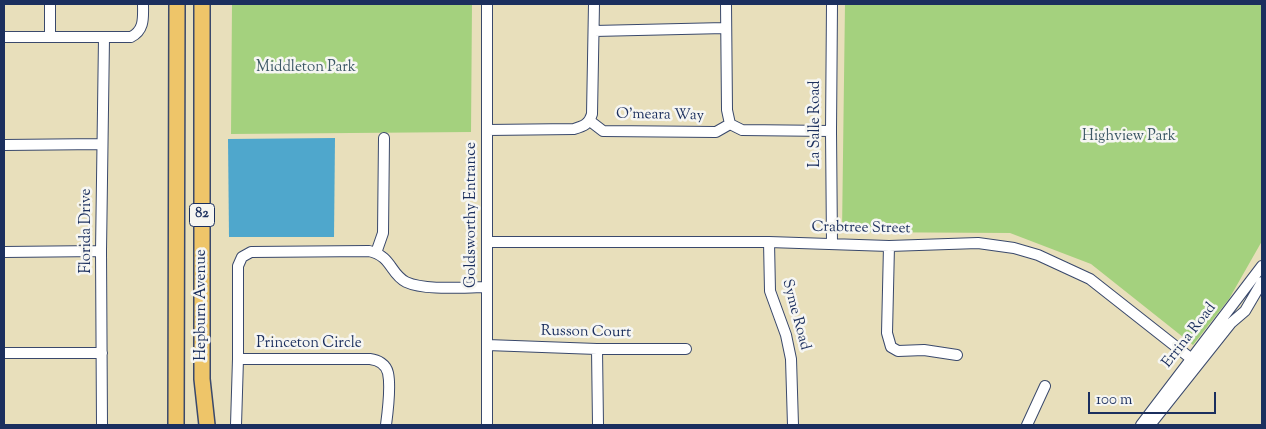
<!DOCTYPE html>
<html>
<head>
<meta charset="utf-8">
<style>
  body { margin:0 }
  #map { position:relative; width:1266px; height:429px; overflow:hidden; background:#e8dfbb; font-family:"Sorts Mill Goudy",serif }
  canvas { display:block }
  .frame { position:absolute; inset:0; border:5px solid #1b2f5e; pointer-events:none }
  .scale { position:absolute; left:1088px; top:392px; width:128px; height:22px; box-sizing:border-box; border:2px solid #1b2f5e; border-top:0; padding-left:6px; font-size:15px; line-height:18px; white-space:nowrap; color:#1b2f5e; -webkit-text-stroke:4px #f6f6f2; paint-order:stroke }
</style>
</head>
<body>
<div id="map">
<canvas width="1266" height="429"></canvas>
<div class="frame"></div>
<div class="scale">100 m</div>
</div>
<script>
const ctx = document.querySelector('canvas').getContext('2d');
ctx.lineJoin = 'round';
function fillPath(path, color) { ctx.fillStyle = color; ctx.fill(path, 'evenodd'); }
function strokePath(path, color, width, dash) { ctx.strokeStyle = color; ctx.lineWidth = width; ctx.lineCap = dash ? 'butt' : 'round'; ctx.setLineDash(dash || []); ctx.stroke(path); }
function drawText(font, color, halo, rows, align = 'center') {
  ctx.font = font + ' "Sorts Mill Goudy",serif'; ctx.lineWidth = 5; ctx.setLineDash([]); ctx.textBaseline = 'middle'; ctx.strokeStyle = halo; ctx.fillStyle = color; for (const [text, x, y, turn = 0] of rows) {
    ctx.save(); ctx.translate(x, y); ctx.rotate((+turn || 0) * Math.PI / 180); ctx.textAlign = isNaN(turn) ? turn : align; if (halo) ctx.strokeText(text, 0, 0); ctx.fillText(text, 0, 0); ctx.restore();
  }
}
fillPath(new Path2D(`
  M232,4h240l-1,128 -240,2z
  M845,4h417v237l-33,58 -36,46 -102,-81 -81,-31 -168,-1z`), '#a4d17e');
fillPath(new Path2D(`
  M335,138l-1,99h-105l-1,-98z`), '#4fa7cc');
const minor = new Path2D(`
  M50,4v33
  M726,4l1,106 3,14 12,6 89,1
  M594,31l131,-3
  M4,37h127c14,-7 12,-20 12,-33
  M590,121l13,10 113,1 14,-8
  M487,130l87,-1c10,-3 15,-5 18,-15l2,-110
  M4,145l98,-1
  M487,242h282l120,4 89,-3 36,5 24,7 52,24 108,85
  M769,242l1,49 16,44 5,24 2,66
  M832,244l-1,-113 1,-127
  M889,246l-2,87 4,14 7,4 26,-1 33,5
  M4,252l97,-1
  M376,253l7,-20 1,-95
  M487,345l110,4h89
  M597,349l1,76
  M4,353h98
  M238,359v-93l4,-9 9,-5 118,-1c23,5 21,23 37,31 19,9 60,5 81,5
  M102,425l-1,-174 3,-213
  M236,425l2,-66h132c8,1 16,5 18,14 3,14 0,37 -2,52
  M487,425v-421
  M1027,425l18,-39
  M1141,425l121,-159
  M1150,425l81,-102 14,-12 17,-29`);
const primary = new Path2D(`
  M202,4v375l5,46
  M176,425l1,-421`);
strokePath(minor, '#3a496c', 12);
strokePath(primary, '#3a496c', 18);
strokePath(minor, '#fff', 10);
strokePath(primary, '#eec569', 15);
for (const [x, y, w] of [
  [202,215,25]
]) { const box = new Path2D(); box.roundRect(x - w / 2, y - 11.5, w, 23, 4); ctx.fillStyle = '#f6f6f2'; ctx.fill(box); strokePath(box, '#1b2f5e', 1); }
drawText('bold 14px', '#1b2f5e', null, [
  ["82",202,215]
]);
drawText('15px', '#3d5866', '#f6f6f2', [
  ["Middleton Park",306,68],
  ["Highview Park",1129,137]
]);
drawText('15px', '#1b2f5e', '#f6f6f2', [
  ["O'meara Way",660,116,1],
  ["La Salle Road",816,124,-90],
  ["Goldsworthy Entrance",472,215,-90],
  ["Crabtree Street",861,229,1],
  ["Florida Drive",87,231,-90],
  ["Hepburn Avenue",202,305,-90],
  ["Syme Road",795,315,75],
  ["Russon Court",586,333,1],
  ["Errina Road",1190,336,-52],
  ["Princeton Circle",309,344]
]);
</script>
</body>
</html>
